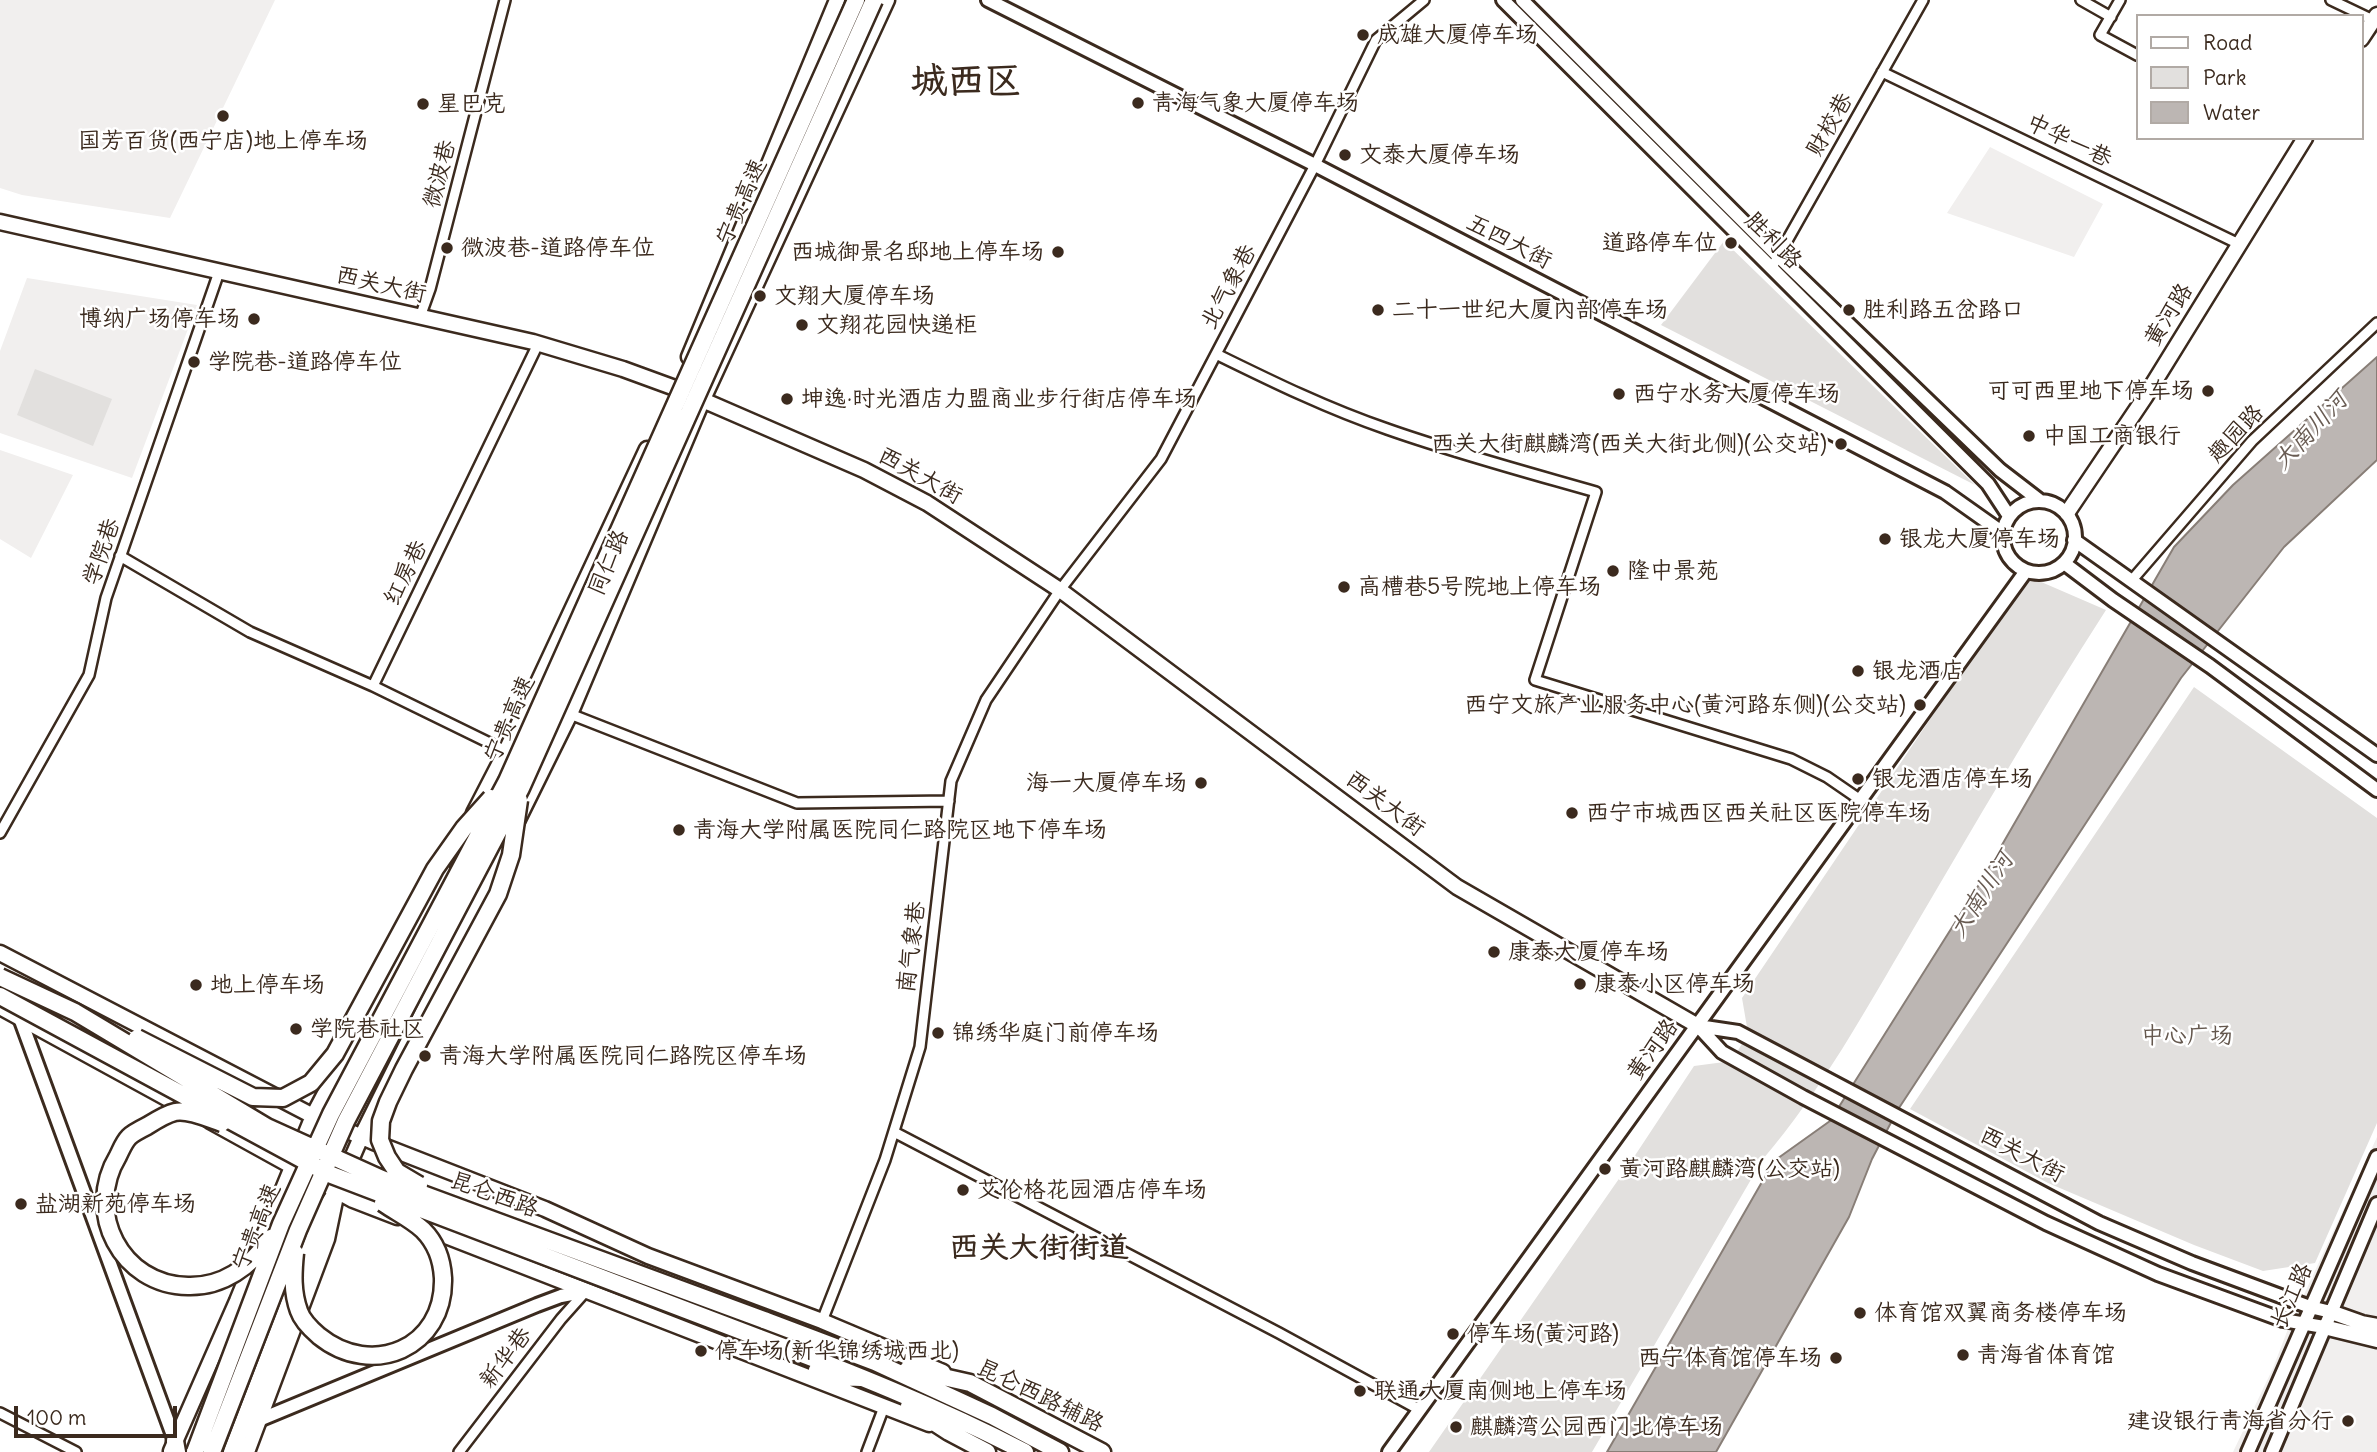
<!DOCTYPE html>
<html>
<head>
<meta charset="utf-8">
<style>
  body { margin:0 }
  #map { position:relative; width:2377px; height:1452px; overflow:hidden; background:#fff; font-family:Delius,sans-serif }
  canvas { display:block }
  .legend { position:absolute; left:2136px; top:14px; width:228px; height:126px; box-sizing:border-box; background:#fff; border:2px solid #b1aaa5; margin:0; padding:9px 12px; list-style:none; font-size:21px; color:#3b2a1e }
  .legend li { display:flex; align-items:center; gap:14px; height:35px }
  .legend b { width:35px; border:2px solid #b1aaa5 }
  .scale { position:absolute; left:14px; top:1406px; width:163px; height:32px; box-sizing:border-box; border:4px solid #3b2a1e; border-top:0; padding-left:9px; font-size:21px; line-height:24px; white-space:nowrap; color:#3b2a1e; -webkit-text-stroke:5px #fff; paint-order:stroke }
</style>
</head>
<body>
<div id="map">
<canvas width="2377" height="1452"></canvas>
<ul class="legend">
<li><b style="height:9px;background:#fff"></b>Road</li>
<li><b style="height:19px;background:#e2e0de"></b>Park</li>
<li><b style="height:19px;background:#bcb6b3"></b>Water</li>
</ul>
<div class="scale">100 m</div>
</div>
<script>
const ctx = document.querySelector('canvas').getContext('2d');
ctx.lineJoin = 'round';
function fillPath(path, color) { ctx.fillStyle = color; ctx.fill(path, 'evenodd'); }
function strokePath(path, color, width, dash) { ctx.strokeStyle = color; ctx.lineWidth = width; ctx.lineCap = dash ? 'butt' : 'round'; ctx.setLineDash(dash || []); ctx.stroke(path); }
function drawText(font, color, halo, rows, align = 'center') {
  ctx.font = font + ' Delius,"LXGW WenKai TC",sans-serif'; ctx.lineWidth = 5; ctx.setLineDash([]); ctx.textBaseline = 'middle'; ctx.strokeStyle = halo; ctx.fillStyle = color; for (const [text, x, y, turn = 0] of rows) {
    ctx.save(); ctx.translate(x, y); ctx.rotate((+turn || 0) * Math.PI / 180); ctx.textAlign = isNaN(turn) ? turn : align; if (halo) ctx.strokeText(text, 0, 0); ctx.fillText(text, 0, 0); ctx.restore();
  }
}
fillPath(new Path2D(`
  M0,0h275l-105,218 -148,-23 -22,-7z
  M1990,147l113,57 -29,53 -127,-44z
  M27,278l170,27 -65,173 -132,-45v-82z
  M0,450l73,25 -42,83 -31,-19z
  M2377,1137v315h-144l40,-84 15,-39z`), '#f1efee');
fillPath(new Path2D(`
  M1724,241l251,244 -314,-160z
  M35,369l77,30 -19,47 -76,-31z
  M2024,580l15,1 67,29c-68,106 -131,214 -195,323 -46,78 -89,157 -148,226l-171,293h-163l203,-292 62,-94 38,-5 16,-28 -6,-35z
  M2194,687l183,131v305l-62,140 -52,8 -69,-26 -146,-62 -138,-74z`), '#e2e0de');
const water = new Path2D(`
  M2377,357v103l-93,87 -103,131 -284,433 -25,48 -23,58 -133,235h-109l167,-291 56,-40 150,-238 194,-336 59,-62z`);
fillPath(water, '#bcb6b3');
strokePath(water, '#887e77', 2);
const street = new Path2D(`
  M2081,0l30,17
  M2120,0l-20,35 37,20
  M2331,0l42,20
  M1882,72l357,172
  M1771,269l152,-269
  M420,317l10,-28 75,-289
  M1216,354c55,27 112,55 171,75 68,24 139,43 209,63l-61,188 256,79 36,18 32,22
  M120,556l130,76 123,54 133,65
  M2132,580l120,-139 125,-118
  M373,686l165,-342
  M570,714l227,89 152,-2
  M0,833l89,-158 17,-77 113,-326
  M894,1132l385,201 141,77
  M822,1321l63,-161 35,-113 31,-266 35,-81 74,-110 101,-131 154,-294 61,-125 48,-40
  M0,1413l76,39
  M459,1452l102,-133 25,-28
  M867,1452l17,-45`);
const secondary = new Path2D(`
  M988,0l327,165 630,327 58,41
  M1503,0l485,484 21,32
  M1522,0l256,256 222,214 39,30
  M2003 537a36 36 0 1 1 72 0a36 36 0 1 1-72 0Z
  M2074,540l303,215
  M2064,563l49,37 97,66 167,124
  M20,1018l155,423
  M1698,1026l24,26 81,45 243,126 112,51 125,46 41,7
  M1698,1026l40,6 361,191 93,40 118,44 21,5
  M259,1420l278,-115 24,-9 26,-5
  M1389,1452c213,-293 423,-589 637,-881
  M2248,1452l129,-295
  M2272,1452l105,-248`);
const primary = new Path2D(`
  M2361,39l16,-24
  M0,222l533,120 90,27 52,19 189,82 63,33 133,87 397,297 241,139
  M689,357l148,-357
  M2067,513l78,-116 160,-259
  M474,813l32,-62 141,-302
  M0,953l313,163 63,27 169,66 103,47 174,65 121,51
  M0,1007l192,105
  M210,1121l143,79 44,17
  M345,1174l16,-37 209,-423 133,-315 184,-399
  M420,1226l509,198
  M2331,1312l31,11 15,3
  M2324,1327l53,13
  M816,1370l22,8 23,1
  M171,1451l66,-150 76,-185 130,-245
  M247,1452l80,-213 9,-43`);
const highway = new Path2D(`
  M764,1320l111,42 117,54 68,36
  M757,1337c91,34 181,70 268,115
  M908,1369l62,14 132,69
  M909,1406l40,26 38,20
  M175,1441l2,11
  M232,1452l93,-242 12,-18`);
strokePath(street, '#3b2a1e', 14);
strokePath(secondary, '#3b2a1e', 18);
strokePath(primary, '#3b2a1e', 19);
strokePath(highway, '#3b2a1e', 21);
strokePath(street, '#fff', 9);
strokePath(secondary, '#fff', 12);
strokePath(primary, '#fff', 14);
strokePath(highway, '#fff', 16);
const highwayBridge = new Path2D(`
  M0,977l75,35 192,115 115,52 382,141
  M0,996l329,178 428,163
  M137,1038l116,59 30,1 28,-15 24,-29 100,-185 29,-41 27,-30
  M222,1123c-13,-4 -33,-14 -47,-11 -9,2 -20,9 -28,14 -6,3 -14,7 -18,11 -5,5 -8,13 -11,19 -34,56 3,129 70,130 35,1 63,-20 83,-48
  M419,1185l-22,-13 -10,-15 -7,-17 1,-19 7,-19 16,-33 94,-175 13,-39 8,-55
  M295,1253c-2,20 -3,39 4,58 3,9 13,19 20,25 53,43 126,12 124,-58 -1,-18 -7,-35 -20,-48 -12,-11 -27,-18 -40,-27
  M195,1452l86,-228 50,-110 176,-333 349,-781
  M212,1452l86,-222 48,-109 175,-333 353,-788`);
strokePath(highwayBridge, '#3b2a1e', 21, []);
strokePath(highwayBridge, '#fff', 16);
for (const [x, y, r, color] of [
  [1363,35,7,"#3b2a1e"],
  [1138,103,7,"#3b2a1e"],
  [423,104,7,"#3b2a1e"],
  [223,116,7,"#3b2a1e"],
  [1345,155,7,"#3b2a1e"],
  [1731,243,7,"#3b2a1e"],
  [447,248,7,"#3b2a1e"],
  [1058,252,7,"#3b2a1e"],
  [760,296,7,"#3b2a1e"],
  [1378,310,7,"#3b2a1e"],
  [1849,310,7,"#3b2a1e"],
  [254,319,7,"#3b2a1e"],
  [802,325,7,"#3b2a1e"],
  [194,362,7,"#3b2a1e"],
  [2208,391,7,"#3b2a1e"],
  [1619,394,7,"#3b2a1e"],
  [787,399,7,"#3b2a1e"],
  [2029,436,7,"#3b2a1e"],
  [1841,444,7,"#3b2a1e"],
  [1885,539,7,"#3b2a1e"],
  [1613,571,7,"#3b2a1e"],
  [1344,587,7,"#3b2a1e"],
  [1858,671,7,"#3b2a1e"],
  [1920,705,7,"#3b2a1e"],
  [1858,779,7,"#3b2a1e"],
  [1201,783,7,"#3b2a1e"],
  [1572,813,7,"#3b2a1e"],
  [679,830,7,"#3b2a1e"],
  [1494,952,7,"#3b2a1e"],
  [1580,984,7,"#3b2a1e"],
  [196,985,7,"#3b2a1e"],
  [296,1029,7,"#3b2a1e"],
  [938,1033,7,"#3b2a1e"],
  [425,1056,7,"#3b2a1e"],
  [1605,1169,7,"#3b2a1e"],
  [963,1190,7,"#3b2a1e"],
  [21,1204,7,"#3b2a1e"],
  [1860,1313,7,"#3b2a1e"],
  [1453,1334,7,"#3b2a1e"],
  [701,1351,7,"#3b2a1e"],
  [1963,1355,7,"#3b2a1e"],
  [1836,1358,7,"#3b2a1e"],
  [1360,1391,7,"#3b2a1e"],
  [2348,1421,7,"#3b2a1e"],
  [1456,1427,7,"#3b2a1e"]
]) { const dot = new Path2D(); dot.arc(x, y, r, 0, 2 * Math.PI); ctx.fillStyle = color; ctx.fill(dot); strokePath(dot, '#fff', 2.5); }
drawText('23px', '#3b2a1e', '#fff', [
  ["成雄大厦停车场",1377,35],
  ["青海气象大厦停车场",1152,103],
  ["星巴克",437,104],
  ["国芳百货(西宁店)地上停车场",223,141,"center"],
  ["文泰大厦停车场",1359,155],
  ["道路停车位",1717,243,"right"],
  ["微波巷-道路停车位",461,248],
  ["西城御景名邸地上停车场",1044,252,"right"],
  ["文翔大厦停车场",774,296],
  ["二十一世纪大厦内部停车场",1392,310],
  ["胜利路五岔路口",1863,310],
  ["博纳广场停车场",240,319,"right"],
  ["文翔花园快递柜",816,325],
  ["学院巷-道路停车位",208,362],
  ["可可西里地下停车场",2194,391,"right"],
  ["西宁水务大厦停车场",1633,394],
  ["坤逸·时光酒店力盟商业步行街店停车场",801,399],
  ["中国工商银行",2043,436],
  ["西关大街麒麟湾(西关大街北侧)(公交站)",1827,444,"right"],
  ["银龙大厦停车场",1899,539],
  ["隆中景苑",1627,571],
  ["高槽巷5号院地上停车场",1358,587],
  ["银龙酒店",1872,671],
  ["西宁文旅产业服务中心(黄河路东侧)(公交站)",1906,705,"right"],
  ["银龙酒店停车场",1872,779],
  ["海一大厦停车场",1187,783,"right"],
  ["西宁市城西区西关社区医院停车场",1586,813],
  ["青海大学附属医院同仁路院区地下停车场",693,830],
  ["康泰大厦停车场",1508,952],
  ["康泰小区停车场",1594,984],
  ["地上停车场",210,985],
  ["学院巷社区",310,1029],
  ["锦绣华庭门前停车场",952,1033],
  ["青海大学附属医院同仁路院区停车场",439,1056],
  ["黄河路麒麟湾(公交站)",1619,1169],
  ["艾伦格花园酒店停车场",977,1190],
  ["盐湖新苑停车场",35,1204],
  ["体育馆双翼商务楼停车场",1874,1313],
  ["停车场(黄河路)",1467,1334],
  ["停车场(新华锦绣城西北)",715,1351],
  ["青海省体育馆",1977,1355],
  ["西宁体育馆停车场",1822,1358,"right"],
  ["联通大厦南侧地上停车场",1374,1391],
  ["建设银行青海省分行",2334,1421,"right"],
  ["麒麟湾公园西门北停车场",1470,1427]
], 'left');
drawText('23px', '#3b2a1e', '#fff', [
  ["财校巷",1830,125,-60],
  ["中华一巷",2069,141,26],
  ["微波巷",440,174,-76],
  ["宁贵高速",742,202,-66],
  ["胜利路",1773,241,45],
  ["五四大街",1509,242,27],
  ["西关大街",381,285,13],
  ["北气象巷",1229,287,-62],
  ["黄河路",2169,315,-58],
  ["趣园路",2236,434,-47],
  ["西关大街",920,476,29],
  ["学院巷",102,552,-71],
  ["同仁路",609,563,-67],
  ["红房巷",406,573,-64],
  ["宁贵高速",510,719,-66],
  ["西关大街",1385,804,37],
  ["南气象巷",912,947,-83],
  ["黄河路",1653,1050,-54],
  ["西关大街",2022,1155,28],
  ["昆仑西路",494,1195,20],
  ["宁贵高速",257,1227,-68],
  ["长江路",2292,1296,-66],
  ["新华巷",506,1358,-53],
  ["昆仑西路辅路",1040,1396,26]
]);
drawText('23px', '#65584e', '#fff', [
  ["中心广场",2187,1036]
]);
drawText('italic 24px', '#685b52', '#fff', [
  ["大南川河",2311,431,-47],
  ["大南川河",1982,895,-57]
]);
drawText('bold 30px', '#3b2a1e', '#fff', [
  ["西关大街街道",1039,1248]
]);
drawText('bold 37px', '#3b2a1e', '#fff', [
  ["城西区",966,82]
]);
</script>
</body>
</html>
